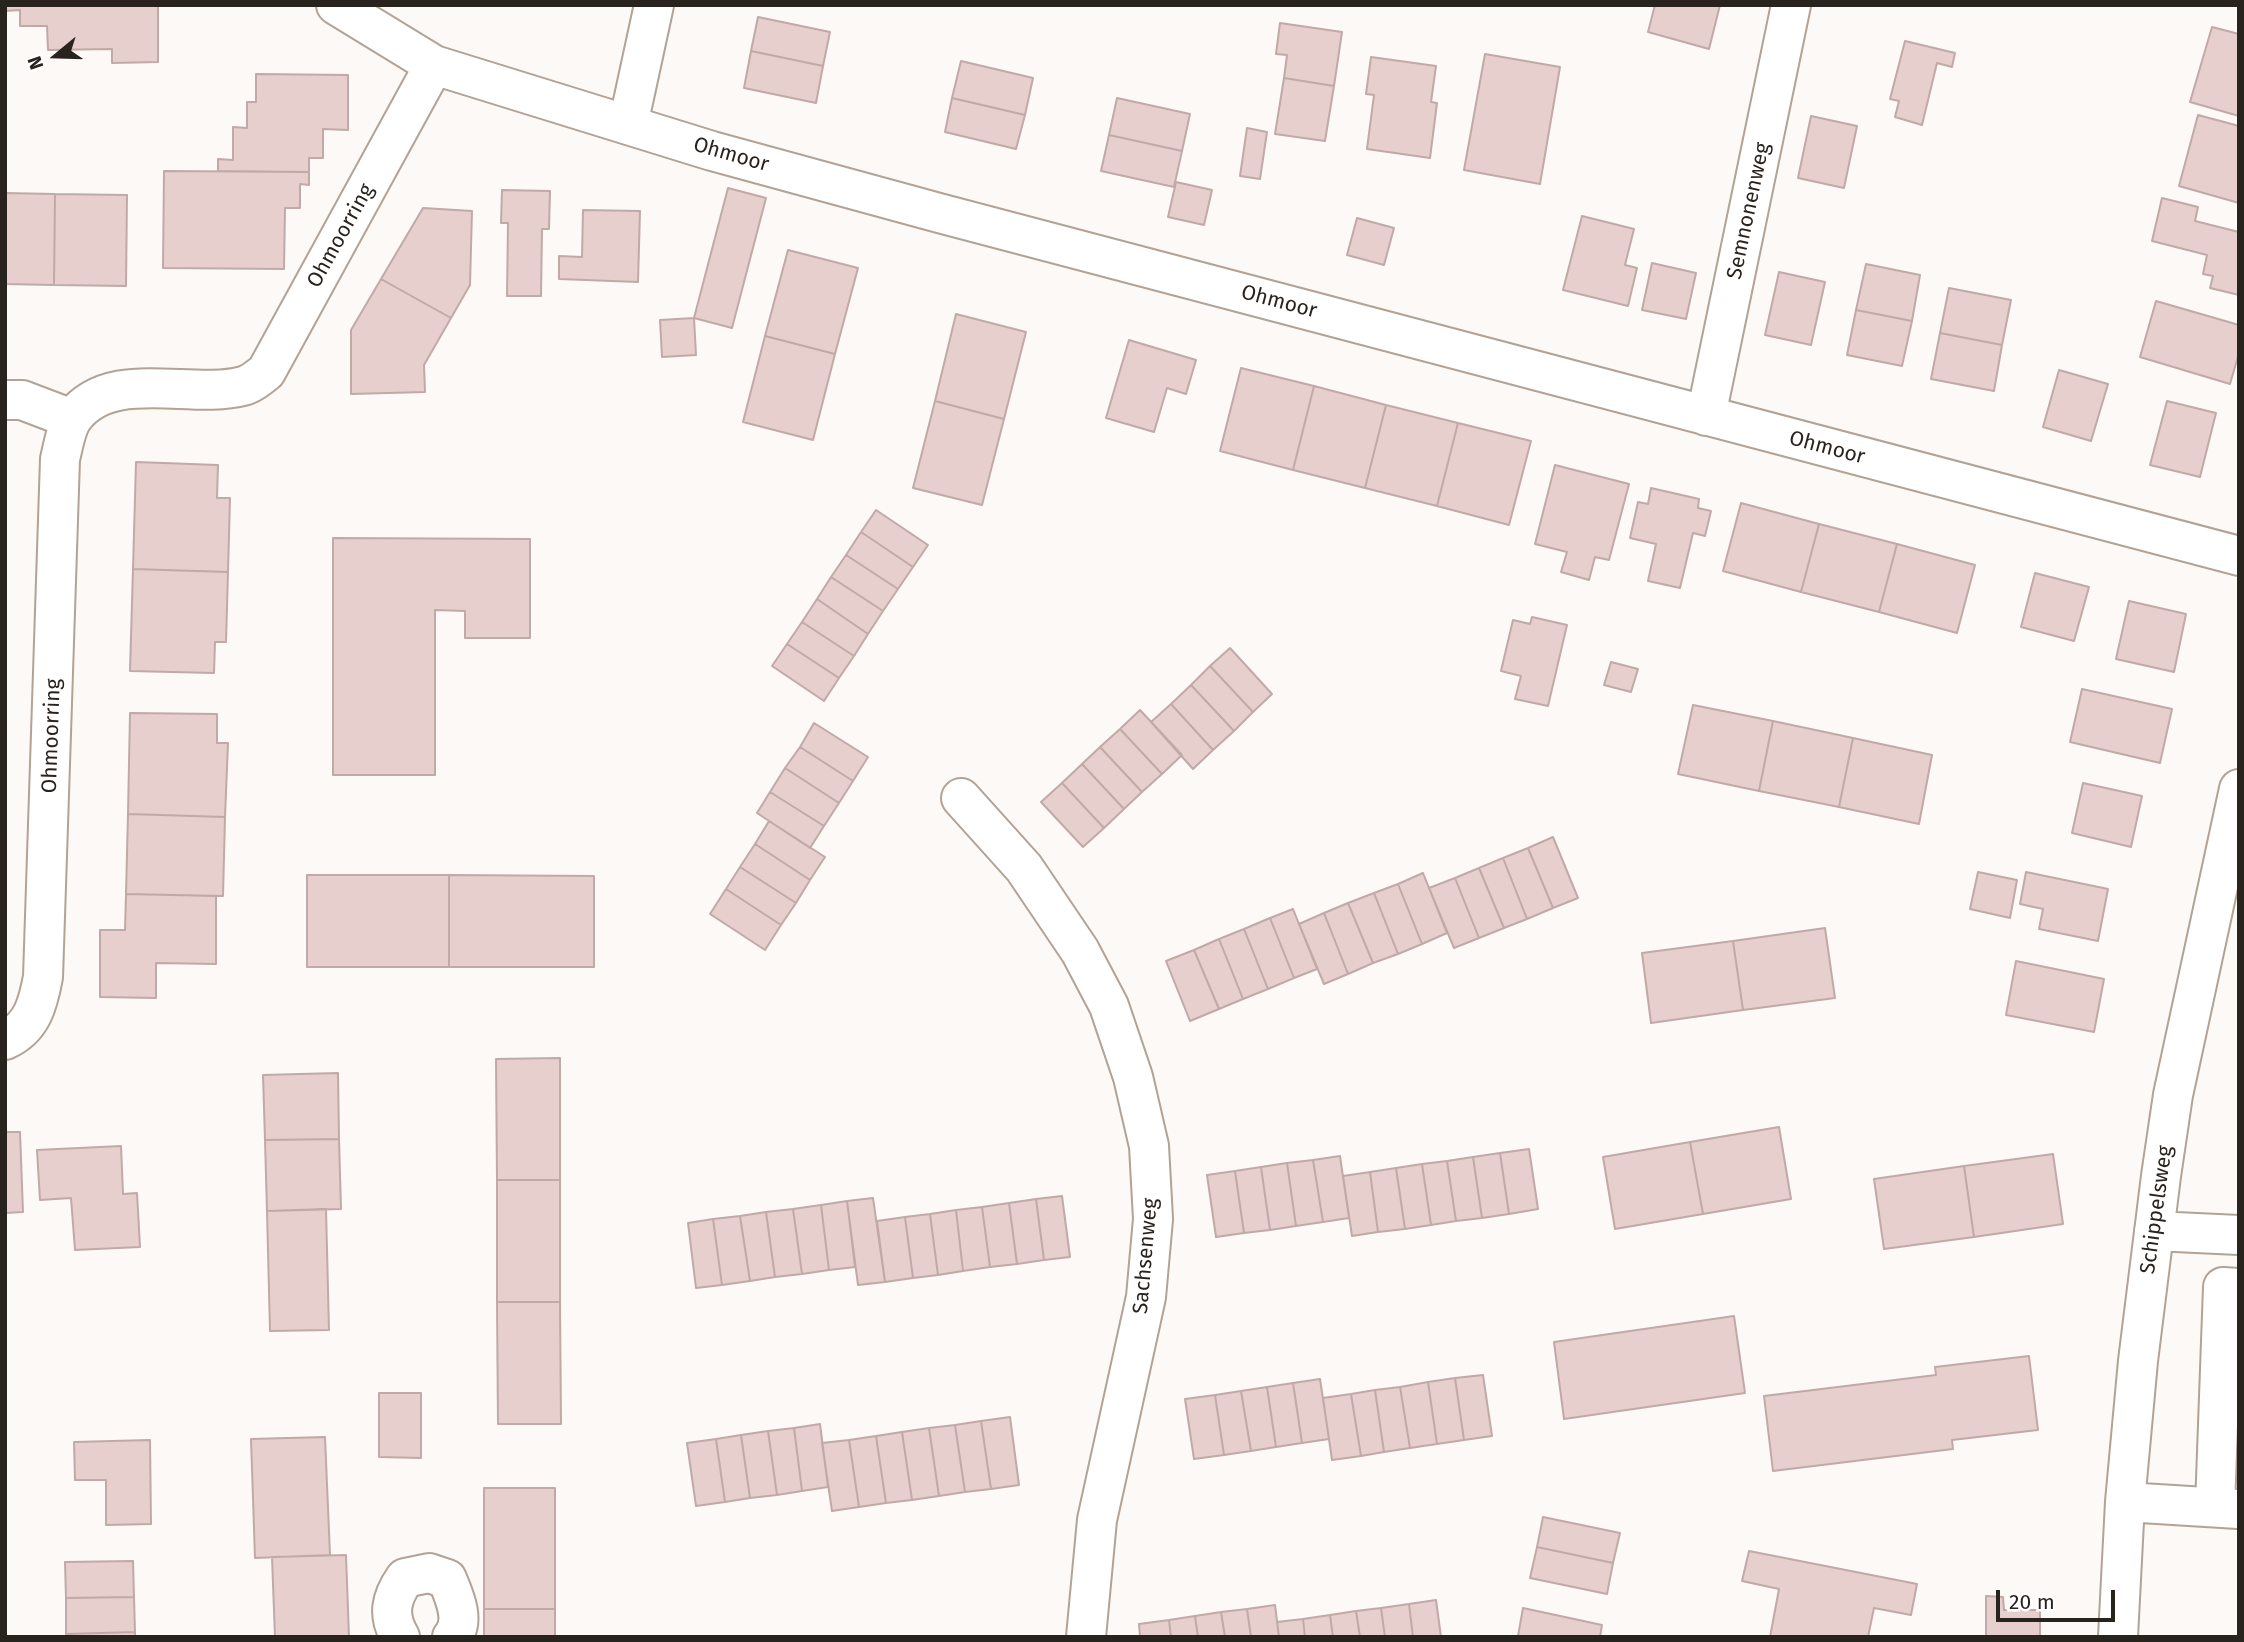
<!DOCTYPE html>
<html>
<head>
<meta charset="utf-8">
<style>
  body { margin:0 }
  #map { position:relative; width:2244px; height:1642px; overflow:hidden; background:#fdf9f6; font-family:"Fira Sans",sans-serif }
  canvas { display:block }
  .frame { position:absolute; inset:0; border:7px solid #29231e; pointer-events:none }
  .north { position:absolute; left:21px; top:21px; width:70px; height:70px; -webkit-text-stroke:5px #fff; paint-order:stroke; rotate:251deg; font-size:19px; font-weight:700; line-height:28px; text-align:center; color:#29231e }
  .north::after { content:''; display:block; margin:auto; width:24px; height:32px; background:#29231e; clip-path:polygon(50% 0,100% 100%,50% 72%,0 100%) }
  .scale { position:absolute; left:1996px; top:1590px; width:119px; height:32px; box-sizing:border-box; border:4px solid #29231e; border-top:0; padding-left:9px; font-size:21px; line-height:24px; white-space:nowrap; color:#29231e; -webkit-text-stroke:5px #fff; paint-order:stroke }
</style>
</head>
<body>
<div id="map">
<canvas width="2244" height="1642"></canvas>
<div class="frame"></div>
<div class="north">N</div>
<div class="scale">20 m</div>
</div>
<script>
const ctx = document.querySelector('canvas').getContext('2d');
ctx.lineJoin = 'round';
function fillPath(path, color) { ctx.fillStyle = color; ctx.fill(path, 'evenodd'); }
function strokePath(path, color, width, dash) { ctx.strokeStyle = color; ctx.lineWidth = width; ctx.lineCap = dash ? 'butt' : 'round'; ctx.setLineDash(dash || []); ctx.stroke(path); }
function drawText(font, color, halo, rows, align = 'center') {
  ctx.font = font + ' "Fira Sans",sans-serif'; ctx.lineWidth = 5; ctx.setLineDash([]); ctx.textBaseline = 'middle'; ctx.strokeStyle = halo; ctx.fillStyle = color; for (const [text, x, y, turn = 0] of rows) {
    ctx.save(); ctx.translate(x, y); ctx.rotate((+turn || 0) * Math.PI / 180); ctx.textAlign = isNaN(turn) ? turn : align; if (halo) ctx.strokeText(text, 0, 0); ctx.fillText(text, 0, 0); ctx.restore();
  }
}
const building = new Path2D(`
  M5,5h153v57l-46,1v-14l-64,1 -1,-24h-27v-16l-15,1z
  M1655,5h65l-11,44 -61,-17z
  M758,17l72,15 -7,34 -72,-15z
  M1280,23l62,9 -8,54 -50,-8 3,-23 -11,-1z
  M2212,27l27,7v82l-49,-14z
  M1905,41l50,12 -3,14 -15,-4 -15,62 -27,-8 4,-16 -9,-2z
  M751,51l72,15 -7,37 -72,-15z
  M1485,54l75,13 -20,117 -76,-14z
  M1371,57l65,9 -5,36 6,1 -7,55 -63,-9 7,-54 -8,-1z
  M961,61l72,17 -8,37 -73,-17z
  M256,74l92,1v55l-25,-1v29h-14v14l-91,-1v-12l15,1v-33l14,1v-26h9z
  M1284,78l50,8 -9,55 -50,-7z
  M952,98l73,17 -9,34 -71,-17z
  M1117,98l73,16 -8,37 -73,-16z
  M2198,115l41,11v77l-60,-17z
  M1811,116l46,10 -13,62 -46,-10z
  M1247,128l20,4 -7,47 -20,-3z
  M1109,135l73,16 -8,36 -73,-16z
  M164,171l145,1v13l-9,-1v24h-15l-1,61 -121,-1z
  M1176,182l36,8 -8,35 -36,-8z
  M728,188l38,10 -34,130 -38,-10z
  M502,190l48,1 -1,38h-7l-1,67h-34l1,-73h-7z
  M5,193l50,1 -1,91 -49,-1z
  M55,194l72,1 -1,91 -72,-1z
  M2162,198l36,9 -3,14 44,11v63l-29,-7 3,-12 -10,-2 4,-19 -55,-14z
  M423,208l49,3 -2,74 -19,33 -70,-39z
  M583,210l57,1 -2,71 -79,-3v-23l23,1z
  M1582,216l52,13 -9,36 12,3 -9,38 -65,-16z
  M1357,218l37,10 -10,37 -37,-10z
  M788,250l70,18 -23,86 -70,-18z
  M1652,263l44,10 -10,46 -44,-9z
  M1866,264l54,11 -8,46 -56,-11z
  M1779,272l46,10 -14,63 -46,-10z
  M381,279l70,39 -27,47 1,27 -74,2v-64z
  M1949,288l62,12 -9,45 -62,-12z
  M2156,301l83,24v28l-9,31 -90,-27z
  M1856,310l56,11 -10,45 -55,-11z
  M956,314l70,18 -22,87 -69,-18z
  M694,318l2,37 -34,2 -2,-37z
  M1940,333l62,12 -8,46 -63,-12z
  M765,336l70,18 -22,86 -70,-18z
  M1129,340l67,20 -10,34 -19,-6 -13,44 -48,-14z
  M1241,368l73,18 -21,84 -73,-19z
  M2059,370l49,14 -17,57 -48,-14z
  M1314,386l72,19 -21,83 -72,-18z
  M935,401l69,18 -22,86 -69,-17z
  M2167,401l49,12 -16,64 -50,-12z
  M1386,405l72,18 -21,83 -72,-18z
  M1458,423l73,18 -22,84 -72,-19z
  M136,462l82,3 -1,33h13l-2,74 -95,-3z
  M1555,465l74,19 -20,76 -14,-3 -6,23 -28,-8 6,-20 -32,-8z
  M1651,488l48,11 -1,9 13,3 -6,25 -12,-3 -13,55 -32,-7 8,-37 -26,-6 8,-36 10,2z
  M1741,503l78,21 -18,68 -78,-21z
  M876,510l52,35 -15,22 -52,-35z
  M1819,524l78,20 -18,68 -78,-20z
  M861,532l52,35 -15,22 -52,-34z
  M333,538l197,1v99h-65v-27l-30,-1v165h-102z
  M1897,544l78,21 -18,68 -78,-21z
  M846,555l52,34 -15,22 -52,-34z
  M133,569l95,3 -2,70h-11l-1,31 -84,-2z
  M2035,573l54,14 -15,54 -53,-14z
  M831,577l52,34 -15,23 -51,-35z
  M817,599l51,35 -14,22 -52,-34z
  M2129,601l57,13 -12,58 -58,-13z
  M1532,617l35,8 -19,81 -33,-7 6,-23 -20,-5 12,-51 17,4z
  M802,622l52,34 -15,22 -52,-34z
  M787,644l52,34 -15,23 -52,-35z
  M1230,648l42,46 -19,18 -43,-46z
  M1611,662l27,7 -7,23 -27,-7z
  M1210,666l43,46 -19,19 -43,-46z
  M1191,685l43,46 -21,19 -42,-46z
  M2082,689l90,20 -12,54 -90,-21z
  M1171,704l42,46 -20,19 -42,-47z
  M1693,705l80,16 -14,70 -81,-17z
  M1140,710l42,45 -20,19 -42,-45z
  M130,713l87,1v29h11l-3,74 -97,-3z
  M1773,721l80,17 -14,69 -80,-16z
  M814,723l54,34 -15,24 -53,-34z
  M1120,729l42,45 -20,18 -42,-45z
  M1853,738l79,17 -13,69 -80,-17z
  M800,747l53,34 -14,22 -54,-35z
  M1100,747l42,45 -18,17 -42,-45z
  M1082,764l42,45 -20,19 -42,-45z
  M785,768l54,35 -15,23 -54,-34z
  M1062,783l42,45 -21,19 -42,-45z
  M2083,783l59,13 -11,51 -59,-14z
  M770,792l54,34 -14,22 -53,-35z
  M128,814l97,3 -2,79 -97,-2z
  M769,821l56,36 -15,23 -55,-36z
  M1553,837l25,61 -25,10 -25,-60z
  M755,844l55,36 -14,23 -56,-36z
  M1528,848l25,60 -26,11 -24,-61z
  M1503,858l24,61 -23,9 -25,-60z
  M740,867l56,36 -15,22 -55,-36z
  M1479,868l25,60 -25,10 -24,-60z
  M1978,872l39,8 -7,38 -40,-9z
  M2026,872l82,17 -10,52 -59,-12 4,-20 -23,-5z
  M1423,873l24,60 -25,11 -24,-60z
  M307,875h142v92h-142z
  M449,875l145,1v91h-145z
  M1455,878l24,60 -25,10 -25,-60z
  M1398,884l24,60 -24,10 -24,-61z
  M726,889l55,36 -16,25 -55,-36z
  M1374,893l24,61 -25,9 -25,-60z
  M126,894l90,2v68l-60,-1v35l-56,-1v-67h25z
  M1348,903l25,60 -25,11 -24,-61z
  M1293,909l24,60 -23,9 -24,-60z
  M1324,913l24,61 -24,10 -25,-60z
  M1270,918l24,60 -26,11 -24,-60z
  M1825,928l10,70 -92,12 -10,-69z
  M1244,929l24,60 -25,10 -24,-60z
  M1219,939l24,60 -24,10 -25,-59z
  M1733,941l10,69 -92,13 -9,-70z
  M1194,950l25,59 -29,12 -24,-60z
  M2016,961l88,18 -10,53 -88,-17z
  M560,1058v122h-63l-1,-121z
  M338,1073l1,66 -74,1 -2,-65z
  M1779,1127l12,72 -88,15 -13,-72z
  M5,1132h15l3,80 -18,1z
  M339,1139l2,70 -74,2 -2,-71z
  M1690,1142l13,72 -88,15 -12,-72z
  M121,1146l2,48 14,-1 3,54 -65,3 -4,-52 -31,2 -3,-50z
  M1529,1149l9,60 -29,5 -9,-61z
  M1500,1153l9,61 -27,4 -9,-61z
  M2053,1154l10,70 -89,13 -10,-71z
  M1340,1156l9,62 -26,4 -10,-62z
  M1473,1157l9,61 -26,3 -9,-60z
  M1313,1160l10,62 -27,4 -9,-63z
  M1447,1161l9,60 -25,4 -9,-61z
  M1287,1163l9,63 -26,4 -9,-63z
  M1422,1164l9,61 -26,4 -9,-61z
  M1964,1166l10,71 -90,12 -10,-70z
  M1261,1167l9,63 -26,3 -9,-62z
  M1396,1168l9,61 -27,3 -8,-60z
  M1235,1171l9,62 -28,4 -9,-62z
  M1370,1172l8,60 -26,4 -9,-60z
  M497,1180h63v122h-63z
  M1062,1196l8,61 -26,3 -8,-61z
  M873,1198l12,84 -27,3 -11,-84z
  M1036,1199l8,61 -27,4 -8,-61z
  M847,1201l8,66 -26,3 -8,-65z
  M1009,1203l8,61 -27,3 -8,-60z
  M821,1205l8,65 -27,4 -9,-65z
  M982,1207l8,60 -27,4 -7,-61z
  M326,1209l3,121 -59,1 -3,-120z
  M793,1209l9,65 -27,3 -9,-65z
  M956,1210l7,61 -25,4 -8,-61z
  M766,1212l9,65 -25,4 -10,-65z
  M930,1214l8,61 -25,3 -8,-61z
  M740,1216l10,65 -28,4 -9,-66z
  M905,1217l8,61 -28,4 -8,-61z
  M713,1219l9,66 -26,3 -8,-65z
  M497,1302h63l1,122h-63z
  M1734,1316l11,77 -181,26 -10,-77z
  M2029,1356l9,74 -86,10 1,9 -180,22 -9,-75 172,-21 -1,-8z
  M1483,1375l9,61 -28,4 -9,-62z
  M1455,1378l9,62 -27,4 -9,-62z
  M1320,1379l9,60 -27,4 -9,-60z
  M1428,1382l9,62 -27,4 -10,-61z
  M1293,1383l9,60 -26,4 -9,-60z
  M1267,1387l9,60 -25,4 -10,-60z
  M1400,1387l10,61 -26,4 -9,-62z
  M1375,1390l9,62 -23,4 -10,-62z
  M1241,1391l10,60 -27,4 -9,-60z
  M379,1393h42v65l-42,-1z
  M1351,1394l10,62 -29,4 -9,-62z
  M1215,1395l9,60 -30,4 -9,-60z
  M1010,1417l9,68 -28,4 -10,-68z
  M981,1421l10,68 -26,3 -10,-67z
  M820,1424l8,63 -26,4 -8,-63z
  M955,1425l10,67 -26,4 -10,-68z
  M794,1428l8,63 -25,4 -9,-64z
  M929,1428l10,68 -27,4 -10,-68z
  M768,1431l9,64 -27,3 -9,-63z
  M902,1432l10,68 -26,3 -10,-67z
  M741,1435l9,63 -25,4 -9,-63z
  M876,1436l10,67 -27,4 -10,-67z
  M325,1437l5,118 -75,3 -4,-119z
  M716,1439l9,63 -29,4 -9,-63z
  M150,1440l1,84 -45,1v-45h-31l-1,-38z
  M849,1440l10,67 -27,4 -10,-68z
  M484,1488h71v121h-71z
  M1543,1517l77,16 -7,30 -76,-16z
  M1537,1547l76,16 -6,31 -77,-16z
  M1749,1551l168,33 -6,31 -37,-7 -6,29h-98l9,-48 -37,-8z
  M346,1555l3,82h-74l-3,-80z
  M133,1561l1,36 -68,1 -1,-36z
  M1986,1596l17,1 1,13h36v27h-54z
  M134,1597l1,35 -69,2v-36z
  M1436,1600l5,37h-28l-4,-33z
  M1409,1604l4,33h-28l-4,-29z
  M1275,1605l4,32h-28l-4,-28z
  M1381,1608l4,29h-25l-4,-26z
  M1523,1608l79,17 -2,12 -82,-1z
  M484,1609h71v28h-71z
  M1247,1609l4,28h-26l-4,-25z
  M1356,1611l4,26h-27l-3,-22z
  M1221,1612l4,25h-27l-3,-21z
  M1330,1615l3,22h-28l-2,-18z
  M1195,1616l3,21h-27l-2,-17z
  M1303,1619l2,18h-26l-2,-15z
  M1169,1620l2,17h-31l-1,-13z
  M135,1632v5h-69v-3z`);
fillPath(building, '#e7cfcd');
strokePath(building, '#c0a9a7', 2);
const minor = new Path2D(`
  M336,5l98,60 278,86 227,62 1300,343
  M628,125l26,-120
  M5,400h17l50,19
  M1706,416l85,-411
  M961,798l63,70 56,83 29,55 24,71 16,69 4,73 -7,78 -49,223 -11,117
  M5,1040c27,-12 33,-36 38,-63l17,-518c3,-12 6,-31 13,-41 37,-51 118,-18 170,-32 9,-2 16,-9 23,-14l168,-307
  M2154,1231l85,4
  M2125,1502l113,7
  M2215,1507l8,-220 16,1
  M400,1637c-13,-22 -9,-39 5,-59l24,-5 18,6c7,17 19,42 5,58
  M2118,1637l7,-135 13,-141 23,-185 12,-81 66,-306`);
strokePath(minor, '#b3a296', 42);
strokePath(minor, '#fff', 38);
drawText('21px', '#29231e', '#fff', [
  ["Ohmoor",731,155,16],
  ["Semnonenweg",1749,211,-78],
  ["Ohmoorring",341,236,-61],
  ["Ohmoor",1279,302,15],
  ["Ohmoor",1827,448,15],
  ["Ohmoorring",52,736,-88],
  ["Schippelsweg",2157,1210,-82],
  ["Sachsenweg",1146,1256,-85]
]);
</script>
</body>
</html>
